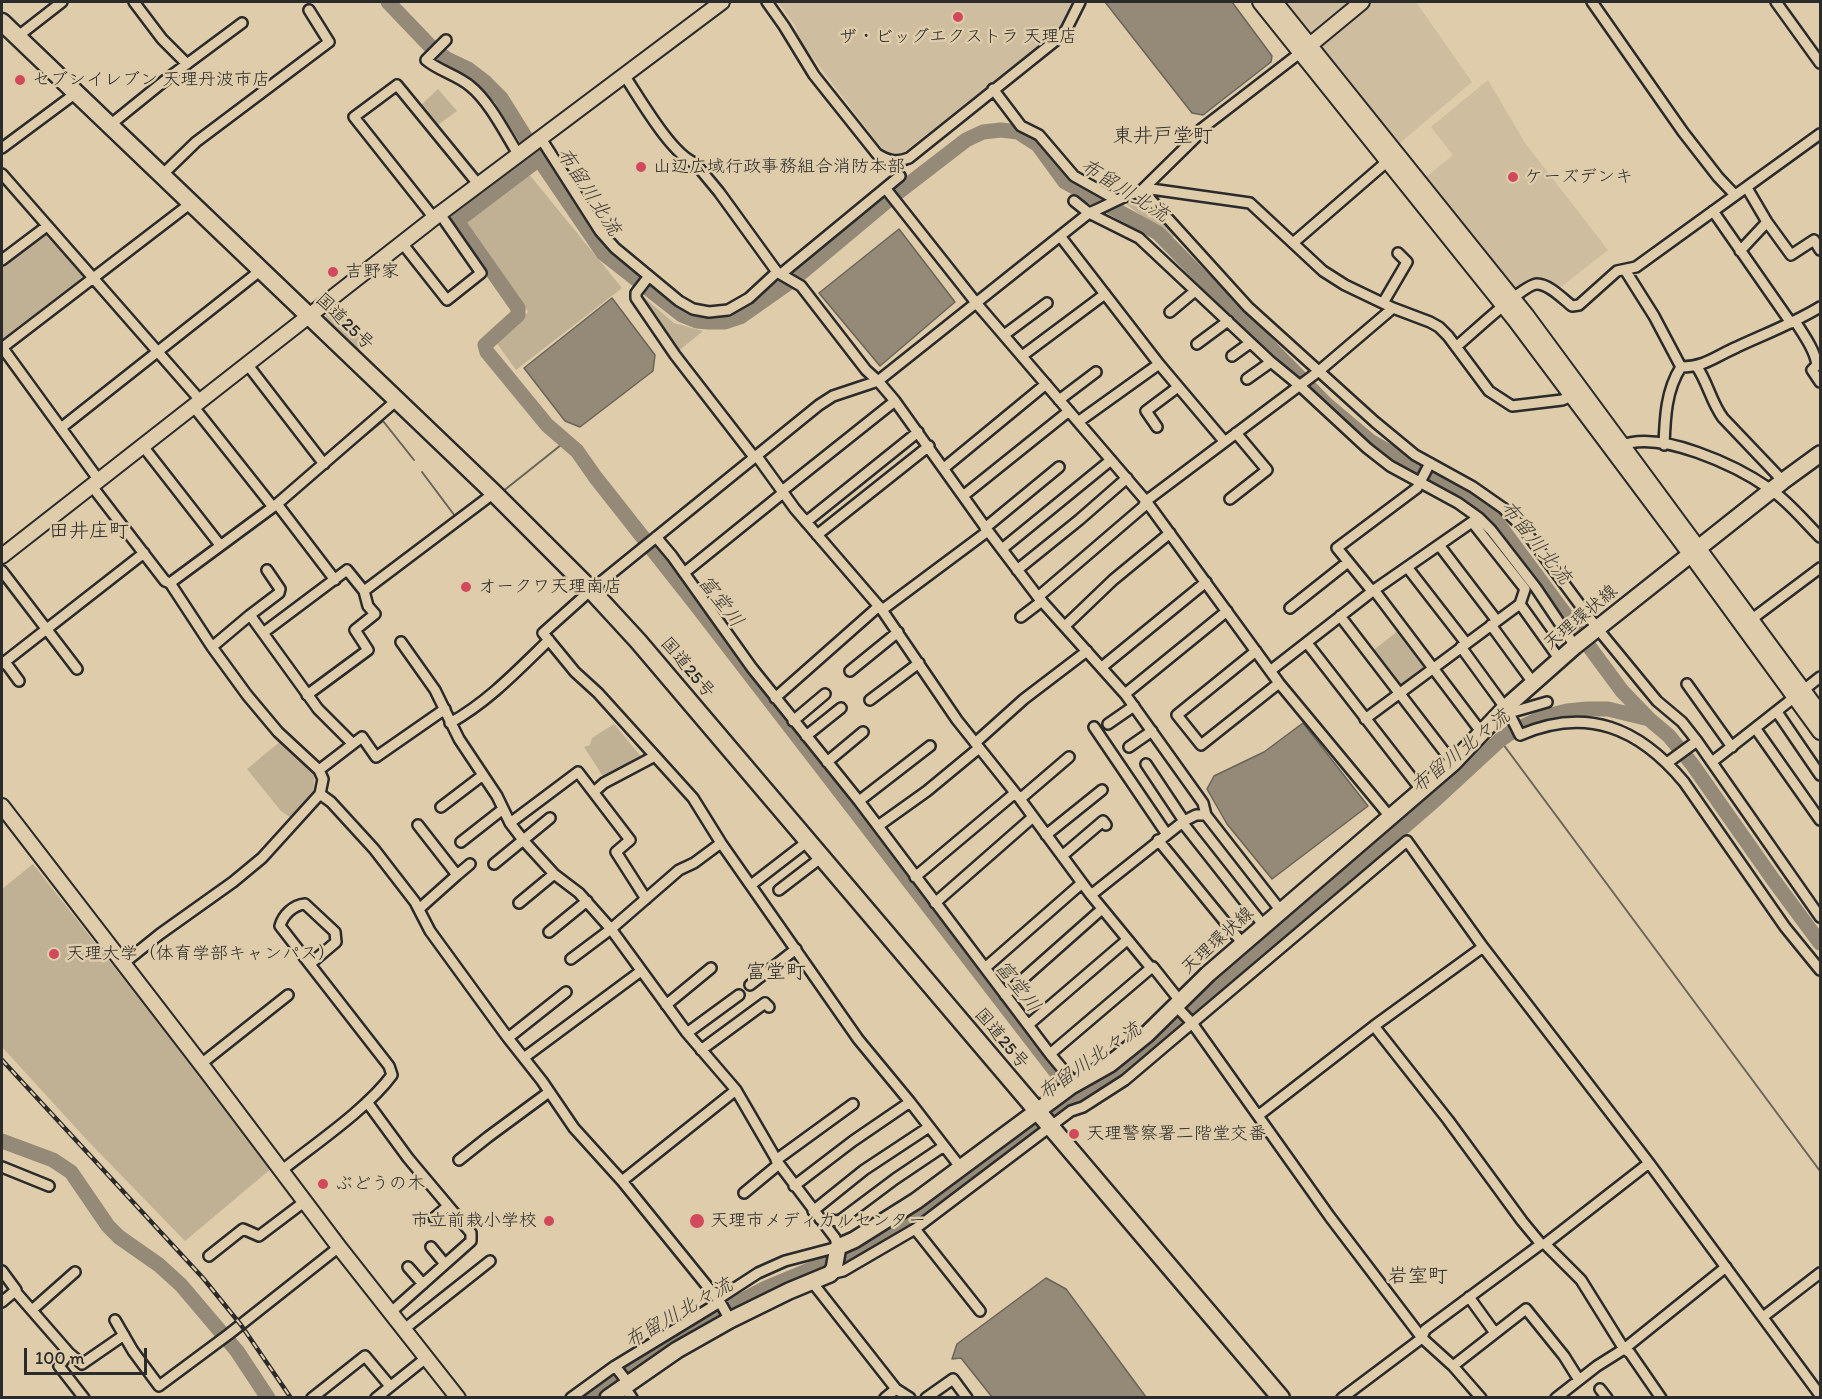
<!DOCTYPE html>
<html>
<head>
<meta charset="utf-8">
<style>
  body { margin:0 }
  #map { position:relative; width:1822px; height:1399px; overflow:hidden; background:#deccaa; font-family:Itim,sans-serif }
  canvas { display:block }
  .frame { position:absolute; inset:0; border:3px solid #2b2b2b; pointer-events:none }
  .scale { position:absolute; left:24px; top:1348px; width:123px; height:27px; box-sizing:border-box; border:3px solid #2b2b2b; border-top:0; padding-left:8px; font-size:18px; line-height:21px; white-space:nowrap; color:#2b2b2b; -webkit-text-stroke:4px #deccaa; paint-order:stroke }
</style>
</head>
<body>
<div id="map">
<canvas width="1822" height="1399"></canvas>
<div class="frame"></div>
<div class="scale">100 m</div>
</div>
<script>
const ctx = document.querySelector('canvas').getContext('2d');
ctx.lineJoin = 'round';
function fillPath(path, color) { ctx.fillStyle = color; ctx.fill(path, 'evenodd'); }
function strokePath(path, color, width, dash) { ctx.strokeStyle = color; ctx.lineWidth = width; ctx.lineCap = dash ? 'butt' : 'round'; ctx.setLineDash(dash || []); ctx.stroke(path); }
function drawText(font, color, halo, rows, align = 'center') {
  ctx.font = font + ' Itim,"Klee One",sans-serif'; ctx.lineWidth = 5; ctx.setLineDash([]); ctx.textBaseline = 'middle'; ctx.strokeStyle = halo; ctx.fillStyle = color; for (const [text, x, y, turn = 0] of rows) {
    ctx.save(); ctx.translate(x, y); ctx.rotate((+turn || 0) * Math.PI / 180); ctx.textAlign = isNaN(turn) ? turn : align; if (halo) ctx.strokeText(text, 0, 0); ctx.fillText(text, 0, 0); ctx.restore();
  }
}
fillPath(new Path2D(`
  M778,2h297l-17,29 -155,122 -8,1h-7l-5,-4 -85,-112 -2,-11z
  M1287,2h68l-41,34z
  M1370,2h46l56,80 -72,61 -81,-99z
  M1488,80l37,63 83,107 -51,40 -11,-8 -14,-3 -14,11 -92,-113 27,-22 -22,-28z`), '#cebe9f');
fillPath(new Path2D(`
  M438,89l19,22 -22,16 -16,-20z
  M528,173l94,115 -106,82 -20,-28 32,-30 -63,-91z
  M1142,195l34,39 -5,5 -46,-36v-4z
  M46,231l40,42v6l-81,62 -3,-1v-75z
  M640,294l34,29 29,8 -27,22 -38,-55z
  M336,307l30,37 -8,6 -32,-32v-4z
  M1399,630l25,32v5l-23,18 -5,-1 -25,-32z
  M614,724l30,36 -38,21 -22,-34 6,-2 2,-7z
  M282,740l33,32 -2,21 -22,25 -10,-7 -34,-42z
  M33,864l239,304 -87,73 -98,-101 -85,-93v-158z`), '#c0b195');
const water = new Path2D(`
  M1105,2h127l40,54 -1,6 -68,53 -11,-2z
  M899,229l56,73 -75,64 -61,-73z
  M612,298l43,57 -2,16 -73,56 -15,-6 -41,-53z
  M1303,723l65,83 -96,73 -45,-55 -20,-35 7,-13 50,-24z
  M1046,1278l20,11 80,108h-154l-31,-39 -9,1 5,-15z`);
fillPath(water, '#948a77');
strokePath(water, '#6a6459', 1.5);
strokePath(new Path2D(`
  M335,460l48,-39 31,39
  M422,472l33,44
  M502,492l64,-51
  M1500,740l320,431`), '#6a6459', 2);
strokePath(new Path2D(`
  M388,2l44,46 15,11 21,10 17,13 16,16 38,61 64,94 79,62 15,6 12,1h16l15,-5 54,-38 98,-82 74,-57 17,-8 18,-2 17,2 20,13 27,37 93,51 168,171 44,37 86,49 17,11 24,21 125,169 27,28 20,17 23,28 80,114 48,65
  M539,159l-82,62 61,87v7l-33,30 2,7 60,73 30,26 19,27 101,128 379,492
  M2,1141l51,19 18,12 37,54 11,11 40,28 22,20 56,66 31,47
  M587,1398l48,-36 81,-48 50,-26 84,-35 57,-32 169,-123 37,-21 36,-28 69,-65 39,-30 178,-154 65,-60 13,-9 30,-14 24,-6 20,-2h21l41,10`), '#948a77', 15);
const street = new Path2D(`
  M134,2l28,37 25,25
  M767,2l17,24 30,49 63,79c11,7 19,9 32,4l146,-117 11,-11 14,-28
  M1592,2l91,130 35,45 17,18
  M1776,2l44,61
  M17,37l45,-35
  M446,40l-20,20c13,11 31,15 44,26 19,15 35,47 48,68
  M624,75c15,22 47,79 71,88l24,29 58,80 24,14 65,84 12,11 17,20 93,130 50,66 87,97 78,109 3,12h-10l-12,6 -93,74
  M993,89l28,37 18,9 35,41 41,23
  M110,125l58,-47 74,-55
  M540,137l60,94 15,17 64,53 14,8 16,3 19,-2 21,-12 28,-26
  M2,148l74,-55
  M2,174l198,226
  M162,175l34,-33 133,-100 -20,-32
  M1747,188l20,34 24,33 23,-15 6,10
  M886,189l91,115 169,197 133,182 112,135
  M1142,190l106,117 127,115 40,33 58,32 30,21 20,20 74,100 60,73 25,21 15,19 123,176
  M1142,190l57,-56 1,-4 105,-81
  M1074,201l15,12 50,25 132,124 28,23 68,63 23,18 68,37 21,15 12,12 45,58 39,58
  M1713,211l78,112
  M434,218l-80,-101 43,-32 81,99
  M1060,236l99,128 65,77
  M402,243l45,57 34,-27 -41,-59
  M1293,243l97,-84
  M1740,251l27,-29
  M2,260l45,-34
  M1625,270l29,46 27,51
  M781,274l119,-98
  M649,276l-13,17v5l39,57 79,102
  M1383,303l24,-41 -9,-9
  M1170,312l25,-21
  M1795,321c8,13 20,29 22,44l-5,5 8,12
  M1004,335l43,-32
  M1197,344l31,-23
  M2,347l96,132
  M1456,347c13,-11 68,-63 81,-63 12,0 26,15 35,22l7,-1 38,-34 19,-4 184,-133
  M2,348l189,-145
  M1022,356l83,-62
  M1232,356l18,-13
  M247,364l77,100
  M1681,367c24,0 35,-11 56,-20 28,-13 57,-24 83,-40
  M1697,367c11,16 14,35 26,51l60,63
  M1247,379l24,-17
  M1059,400l37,-28
  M193,406l80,101
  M1078,422l81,-58
  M1157,427l-11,-16 32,-24
  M61,428l200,-158
  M142,445l78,100
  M1664,445c1,-27 2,-55 17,-78
  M1620,446c40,-17 117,20 150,43 19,13 34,32 50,48
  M756,455l39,54 87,101 75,110 63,79 71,96 60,73 2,-1 27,34
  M944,468l102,-84
  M91,485l74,96 5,2 42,64 35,48 31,37 41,38 4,9 -3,15 -58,64 -29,24 -73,52 -36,29
  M782,491l113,-90
  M963,496l106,-85
  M1230,499l37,-29 -31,-37
  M277,504l58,76
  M806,522l112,-90
  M985,528l74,-61
  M817,535l112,-89
  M656,537l16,19 80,112 107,133 191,253 25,30
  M1439,545l58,76
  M1002,549l109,-89
  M1407,567l59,76
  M1017,570l62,-50 48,-42
  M2,571l75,98
  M684,573l99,-80
  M170,583l107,-79 120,-104
  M1374,590l108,143
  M364,591l130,-98
  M1372,591l-35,-43 80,-60 13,-25
  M1038,597l105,-90 3,-6 173,-130 74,-63
  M1520,604l40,56
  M1290,608l58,-46
  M882,610l106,-79
  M250,615l29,-22 1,-4 -13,-19
  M1340,616l113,147
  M1021,617l21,-16
  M1752,619l68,-51
  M1491,625l43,59
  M1065,626l48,-46 57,-47
  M263,633l84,-63 17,21 4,15 7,8 -20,16 13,20 -61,45
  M401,642l34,48 24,49 38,57 13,27 13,17 31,34 25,19 32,36 76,104 49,57 43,74 56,74 3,9 -53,14 -27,12 -40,26
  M1307,643l115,148
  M212,647l38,-32 68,94 34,34
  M1461,647l48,66 11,22c67,-29 119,-7 164,47l101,145 35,43
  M1256,651l-79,64 24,30 78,-62
  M5,662l14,19
  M2,664l142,-111
  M1102,667l104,-85
  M850,671l48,-39
  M1270,671l104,-81 98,-68 53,67 -5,15 -155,115
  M1687,684l45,63
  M1125,694l102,-83
  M775,698l104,-92
  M870,700l49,-37
  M1777,712l43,63
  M1509,713l38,-11
  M793,721l32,-27
  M450,723c38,-21 68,-53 99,-83
  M1108,724l26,-18
  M1094,727l72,106
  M1758,732l62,88
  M806,736l35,-28
  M975,743l49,-44 63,-48
  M1129,747l23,-16
  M827,762l36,-30
  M1712,762l108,-85
  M1667,763l30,-22
  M1146,764l38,57
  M319,770l43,-33 14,20 69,-48
  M595,791l9,-8 51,-27
  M320,794l11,8 43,47 41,53 15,29 78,107 34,43 32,47 48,53 98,121 10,18
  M1020,799l49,-42
  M859,801l71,-55
  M441,807l42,-32
  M1206,815l75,96
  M1182,822l82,104
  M510,823l68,-51 52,68 -14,12 30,47
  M418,825l39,50 -38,34
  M878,826l49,-35 52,-43
  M1046,835l56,-45
  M1158,840l85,104
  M461,842l42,-33
  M1062,856l41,-35 3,4
  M494,864l56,-46
  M457,875l13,-11
  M915,877l100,-84
  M751,885l57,-44
  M779,890l43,-33
  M519,903l35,-29
  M935,903l98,-86
  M549,932l38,-31
  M571,959l40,-30 68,-59 15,-7 27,-20
  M985,968l97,-85
  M750,985l46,-36
  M1005,995l97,-86
  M666,1005l45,-37
  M1176,1006l16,17 138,194 92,121 31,28 28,32
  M1028,1025l99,-85
  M1374,1026l74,94 74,101 19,23
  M687,1033l52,-38
  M508,1038l58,-46
  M701,1050l64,-47 4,4
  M1050,1054l101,-86
  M525,1057l116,-86
  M201,1064l87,-69
  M367,1102l41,56 63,75v8l-81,72
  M1259,1115l115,-89 109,-79
  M459,1160l29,-23 61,-45
  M776,1160l77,-56
  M2,1167l47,19
  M961,1168l-51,-66 -52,-63 -137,-196 -28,-45 -95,-105 -23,-21 -32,-39 48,-43 228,-185 14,-9 45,-15 211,-168c21,-8 38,-21 62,-24l99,14 73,68 22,14 48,23 37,14 9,5 9,9 41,55 23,15 50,-6 12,-5
  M281,1171c34,-27 86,-62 111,-96l-3,-9 -109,-140c3,-11 13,-21 25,-22l30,28 1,10 -26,22
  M622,1181l114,-91
  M794,1186l59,-45 57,-39
  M744,1193l35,-29
  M813,1211l51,-41 65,-43
  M434,1218l14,-12
  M820,1219l19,2 56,-42 49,-33
  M915,1229l65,82
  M1545,1244l36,36 43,69 6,4 31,45
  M431,1247l14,17
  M209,1256l34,-27 16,7 45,-34
  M408,1267l15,17
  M2,1271l14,19 -1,1 54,62 -10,13 25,32
  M830,1274l13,-3 72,-42 156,-118 12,-4 42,-27 282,-239 76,106 166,216 171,232
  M812,1282l84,107 14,9
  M1469,1297l26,36
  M2,1302l13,-11
  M32,1310l43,-38
  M1763,1317l57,-44
  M115,1320l18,31 26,35 70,-52 110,-87
  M403,1330l87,-69
  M69,1353l13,11 42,-29
  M615,1366l13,17
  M1453,1366l73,-57 38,47 15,24
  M624,1386l8,12
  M1600,1389l7,9
  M312,1398l53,-42 25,30
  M376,1398l50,-40
  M571,1398l44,-32 105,-64
  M885,1398l11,-9
  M926,1398l27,-19 14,19
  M1342,1398l80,-60 3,-8 116,-86h4l104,-81
  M1556,1398l41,-32 27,-17 102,-82`);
const secondary = new Path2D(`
  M1260,2l255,318 176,235 129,177
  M1275,2l252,314 293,397
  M1310,45l52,-43
  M2,556l432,-338 288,-216
  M2,806l205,266 132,175 119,151`);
const primary = new Path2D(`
  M608,1398l69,-48 53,-30 59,-29 41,-17 4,-5 4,-22 16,-7 62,-39 155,-115 39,-22 36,-29 62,-61 245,-211 52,-55 70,-62 208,-165 37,-27`);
const highway = new Path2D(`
  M2,22l492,471 97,97 47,51 643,757`);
strokePath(street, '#2b2b2b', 14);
strokePath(secondary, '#2b2b2b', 18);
strokePath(primary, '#2b2b2b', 20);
strokePath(highway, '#2b2b2b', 21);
strokePath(street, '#deccaa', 9);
strokePath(secondary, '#deccaa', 14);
strokePath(primary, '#deccaa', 15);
strokePath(highway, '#deccaa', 16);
const rail = new Path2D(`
  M2,1060l201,218 38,47 50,73`);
strokePath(rail, '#2b2b2b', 4.5);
strokePath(rail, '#deccaa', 2, [7]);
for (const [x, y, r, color] of [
  [958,17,6,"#d1495b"],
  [20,80,6,"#d1495b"],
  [641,167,6,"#d1495b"],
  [1513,177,6,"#d1495b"],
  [333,272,6,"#d1495b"],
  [466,587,6,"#d1495b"],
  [54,954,6,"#d1495b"],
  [1074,1134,6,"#d1495b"],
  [323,1184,6,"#d1495b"],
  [549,1221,6,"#d1495b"],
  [697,1221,8,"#d1495b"]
]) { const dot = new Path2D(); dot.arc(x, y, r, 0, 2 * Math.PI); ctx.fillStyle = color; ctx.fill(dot); strokePath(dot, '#deccaa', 2); }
drawText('18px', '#2b2b2b', '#deccaa', [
  ["ザ・ビッグエクストラ 天理店",958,37,"center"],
  ["セブンイレブン 天理丹波市店",32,80],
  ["山辺広域行政事務組合消防本部",653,167],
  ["ケーズデンキ",1525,177],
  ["吉野家",345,272],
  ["オークワ天理南店",478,587],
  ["天理大学（体育学部キャンパス）",66,954],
  ["天理警察署二階堂交番",1086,1134],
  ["ぶどうの木",335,1184],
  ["市立前栽小学校",537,1221,"right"],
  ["天理市メディカルセンター",710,1221]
], 'left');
drawText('18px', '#2b2b2b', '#deccaa', [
  ["国道25号",344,322,44],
  ["天理環状線",1581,618,-40],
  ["国道25号",687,668,50],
  ["天理環状線",1218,941,-42],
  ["国道25号",1001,1039,50]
]);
drawText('20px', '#2b2b2b', '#deccaa', [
  ["東井戸堂町",1163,137],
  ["田井庄町",89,532],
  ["富堂町",776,973],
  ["岩室町",1418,1277]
]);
drawText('italic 20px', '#403e3a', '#deccaa', [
  ["布留川北流",1124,191,32],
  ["布留川北流",588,192,57],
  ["布留川北流",1535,543,51],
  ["富堂川",720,602,52],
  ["布留川北々流",1461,752,-39],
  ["富堂川",1017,987,52],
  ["布留川北々流",1090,1062,-35],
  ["布留川北々流",679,1314,-30]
]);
</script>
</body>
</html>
